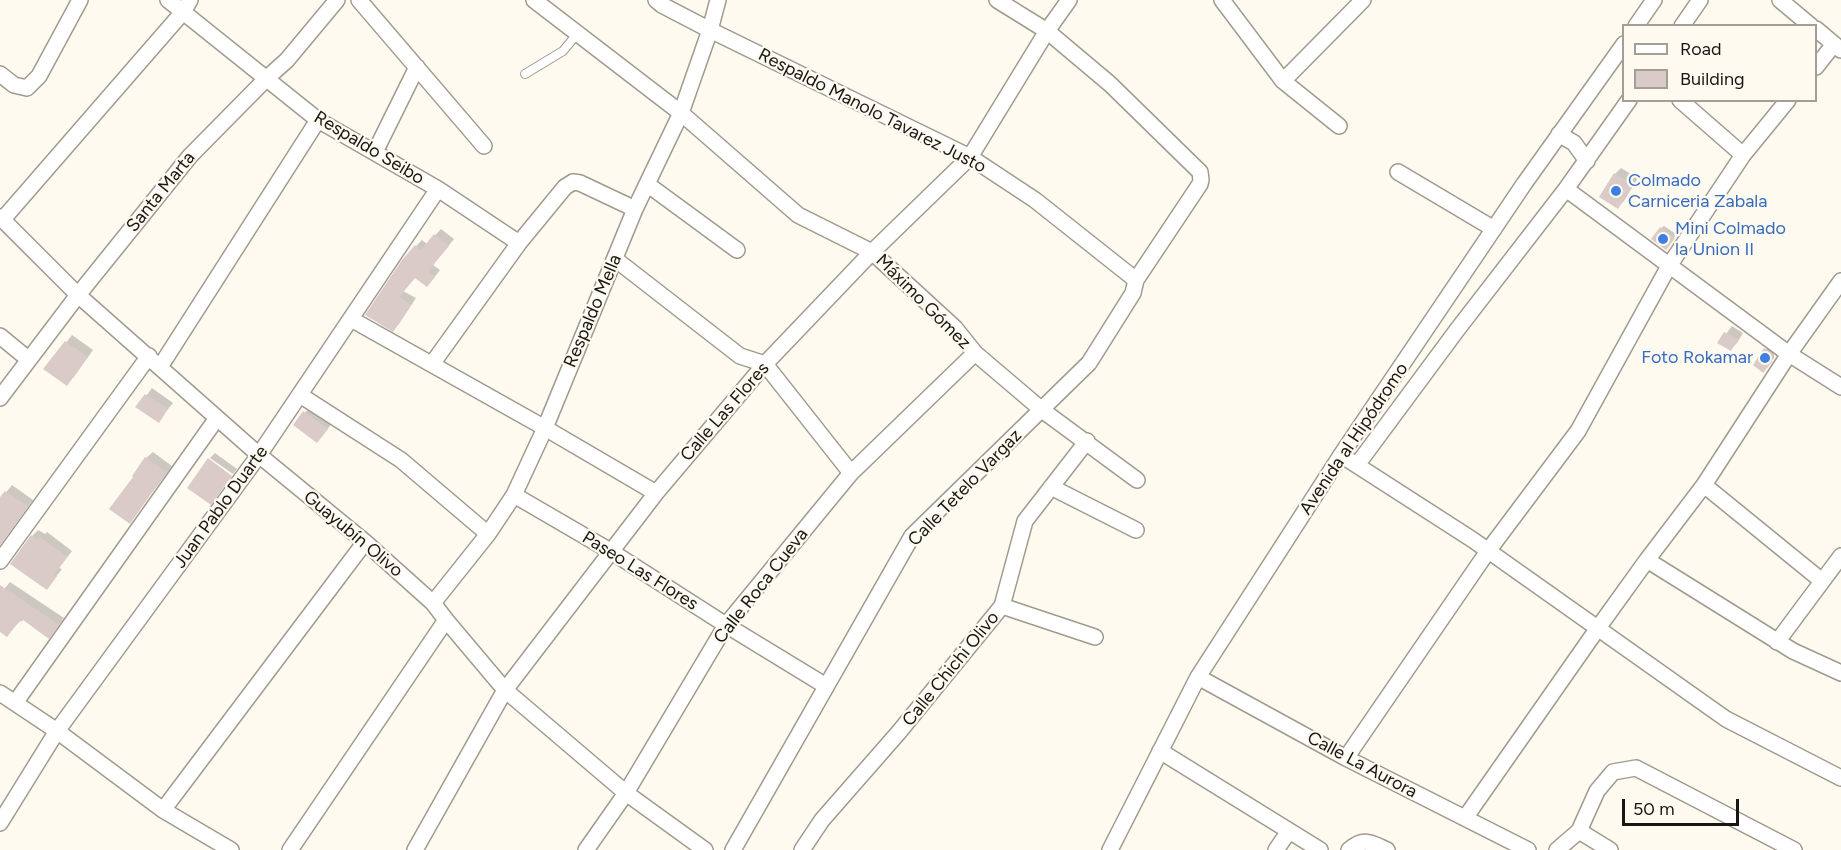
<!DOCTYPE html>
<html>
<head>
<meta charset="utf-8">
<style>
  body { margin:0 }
  #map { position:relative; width:1841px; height:850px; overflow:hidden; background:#fffaf0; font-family:Figtree,sans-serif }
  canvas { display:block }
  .legend { position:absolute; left:1622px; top:24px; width:195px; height:78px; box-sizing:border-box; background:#fffaf0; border:2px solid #a39f97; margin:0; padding:8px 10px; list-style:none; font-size:18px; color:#181612 }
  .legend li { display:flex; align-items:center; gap:12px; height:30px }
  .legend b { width:30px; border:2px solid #a39f97 }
  .scale { position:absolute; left:1622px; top:799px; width:117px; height:27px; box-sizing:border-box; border:3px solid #181612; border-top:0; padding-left:8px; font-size:18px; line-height:21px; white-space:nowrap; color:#181612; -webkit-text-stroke:4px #fffaf0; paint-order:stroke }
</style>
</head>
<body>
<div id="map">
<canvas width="1841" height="850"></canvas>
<ul class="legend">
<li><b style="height:8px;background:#fff"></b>Road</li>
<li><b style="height:16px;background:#dacbc8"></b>Building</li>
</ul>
<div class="scale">50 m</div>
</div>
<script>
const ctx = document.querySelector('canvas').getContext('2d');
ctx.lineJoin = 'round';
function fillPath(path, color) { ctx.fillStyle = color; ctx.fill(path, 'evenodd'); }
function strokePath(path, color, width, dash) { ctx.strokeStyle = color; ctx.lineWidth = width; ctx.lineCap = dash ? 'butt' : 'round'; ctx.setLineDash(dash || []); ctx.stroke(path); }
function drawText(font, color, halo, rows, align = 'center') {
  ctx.font = font + ' Figtree,sans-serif'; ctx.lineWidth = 4.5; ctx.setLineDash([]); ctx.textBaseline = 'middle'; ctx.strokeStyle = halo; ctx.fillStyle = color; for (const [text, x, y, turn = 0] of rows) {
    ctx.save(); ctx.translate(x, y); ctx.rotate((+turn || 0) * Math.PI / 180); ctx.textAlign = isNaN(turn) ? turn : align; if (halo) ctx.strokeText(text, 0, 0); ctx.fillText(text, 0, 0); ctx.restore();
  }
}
fillPath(new Path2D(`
  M1621,168l17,10 -14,23 -6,6 -3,-33z
  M1664,226l12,8 -7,12 -8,-18z
  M441,229l13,10 -21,26 7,5 -7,9 -18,-3 -12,15 13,7 -17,26 -6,6 -26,-15 49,-69 6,-6 5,4z
  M1732,326l11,7 -6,10 -6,6 -11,-7z
  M72,335l21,15 -20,28 -28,-9z
  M1768,346l6,5v7l-8,10 -11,-3z
  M152,388l21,15 -15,18 -20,-14z
  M311,405l22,17 -10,13 -28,-10z
  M153,452l19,14 -42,56 16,-64z
  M215,453l22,16 -4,5 -23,-16z
  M12,485l21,15 -33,45v-45z
  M38,530l7,4 2,-2 25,19 -13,17 3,1 -15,19 -15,-52z
  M10,582l54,36 -9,12 -32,-12 -16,17 -7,-5v-36z`), '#0003');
fillPath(new Path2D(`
  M1614,173l19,12 -15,24 -19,-12z
  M1660,227l15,11 -9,12 -15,-11z
  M434,234l15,12 -21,25 7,6 -8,10 -12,-9 -16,19 12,8 -18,27 -28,-17 37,-55 13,-15 6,5z
  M1724,332l14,7 -7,12 -14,-8z
  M65,341l23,16 -21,29 -24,-17z
  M1764,348l8,6v8l-9,11 -10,-8z
  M145,394l23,15 -9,14 -24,-16z
  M303,411l25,18 -11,14 -24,-18z
  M145,457l21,15 -36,52 -21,-15 24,-32 -1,-1z
  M208,458l24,18 -21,29 -24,-17z
  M5,491l23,15 -28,38v-47z
  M31,535l7,5 2,-3 27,20 -13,18 3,1 -10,14 -37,-26z
  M0,585l59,40 -10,14 -26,-19 -2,2 -1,-2 -13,17 -7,-5z`), '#dacbc8');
const lane = new Path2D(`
  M525,74l38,-23 15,-18`);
const street = new Path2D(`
  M168,0l150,120 120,69 81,54
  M359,0l125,146
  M534,0l147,113 117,102 74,37 83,76 20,25 67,57 95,70
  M656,0l6,5 48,25 260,127 65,43 101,80
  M1222,0l61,81 56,45
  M1780,0l31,26
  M1636,26l18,-26
  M1682,26l18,-26
  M1816,29l25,21
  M1816,67l18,-23
  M0,74l14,11 13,3 12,-12 41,-76
  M1283,81l80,-81
  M1680,100l63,55
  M1559,134l15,9 13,18
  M375,152l42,-85
  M1398,172l96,57
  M647,184l90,66
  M1566,189l223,165 52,33
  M0,217l78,78 181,160 106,87 68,61 13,17 59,70 121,103 79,57
  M3,219l180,-207 7,-12
  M615,259l125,97 25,8 86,109
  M351,319l194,109 111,65
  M0,336l28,23
  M432,364l87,-121 46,-56 8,-5 7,1 55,26
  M160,367l158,-247
  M300,395l101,65 87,74
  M0,398l78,-103 112,-139 77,-78 20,-18 50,-60
  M1341,455l132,85 253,179 115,59
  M1357,465l100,-135 109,-141 63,-89
  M1704,485l118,96
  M1051,487l85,43
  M514,495l98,57 114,73 100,61
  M1647,560l146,91 48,22
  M0,561l149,-205
  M433,603l55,-69 26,-39 31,-67 90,-219 46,-96 29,-83 8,-30
  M1002,606l93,31
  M1777,642l64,-86
  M1198,677l148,81 182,92
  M0,693l57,38 106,79 68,40
  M15,703l202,-285
  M1160,751l160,99
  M1346,758l142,-207 90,-120 91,-165 74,-111 45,-55
  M163,810l202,-268
  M1465,818l133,-190 49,-68 57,-75 85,-131 52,-73
  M0,823l57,-92 202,-276 179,-266
  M1579,831l31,19
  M290,850l156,-230
  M415,850l90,-160 151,-197 109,-129 107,-112 98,-95 77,-126 22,-31
  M586,850l40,-57 100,-168 125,-152 124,-120
  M733,850l179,-314 177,-173 44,-70 3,-13 64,-96 1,-4 -1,-8 -90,-88 -63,-53 -50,-31
  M802,850l20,-30 77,-88 103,-126 23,-85 62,-80
  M1110,850l88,-173 143,-222 183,-271 100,-140
  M1276,850l13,-19
  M1349,850c15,-13 22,-7 38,0
  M1557,850l22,-19 18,-40 16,-19 23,-4 158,82`);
strokePath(lane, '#a09a8f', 10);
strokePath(street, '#a09a8f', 18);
strokePath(lane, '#fff', 8);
strokePath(street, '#fff', 15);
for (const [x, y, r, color] of [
  [1616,191,6,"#3f7fe0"],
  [1663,239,6,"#3f7fe0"],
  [1765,358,6,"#3f7fe0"]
]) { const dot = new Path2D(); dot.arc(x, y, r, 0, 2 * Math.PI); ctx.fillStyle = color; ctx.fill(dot); strokePath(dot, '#fffaf0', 2); }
drawText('18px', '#181612', '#fffaf0', [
  ["Respaldo Manolo Tavarez Justo",872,111,27],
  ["Respaldo Seibo",369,148,31],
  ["Santa Marta",161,192,-51],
  ["Máximo Gómez",923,302,45],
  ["Respaldo Mella",593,311,-67],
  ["Calle Las Flores",725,412,-49],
  ["Avenida al Hipódromo",1354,439,-56],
  ["Calle Tetelo Vargaz",965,488,-46],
  ["Juan Pablo Duarte",221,507,-54],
  ["Guayubín Olivo",353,534,40],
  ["Paseo Las Flores",640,571,32],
  ["Calle Roca Cueva",761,586,-52],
  ["Calle Chichi Olivo",951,669,-51],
  ["Calle La Aurora",1362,765,28]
]);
drawText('18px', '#366cbe', '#fffaf0', [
  ["Colmado",1628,181],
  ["Carniceria Zabala",1628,202],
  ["Mini Colmado",1675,229],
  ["la Union II",1675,250],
  ["Foto Rokamar",1753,358,"right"]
], 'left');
</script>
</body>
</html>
